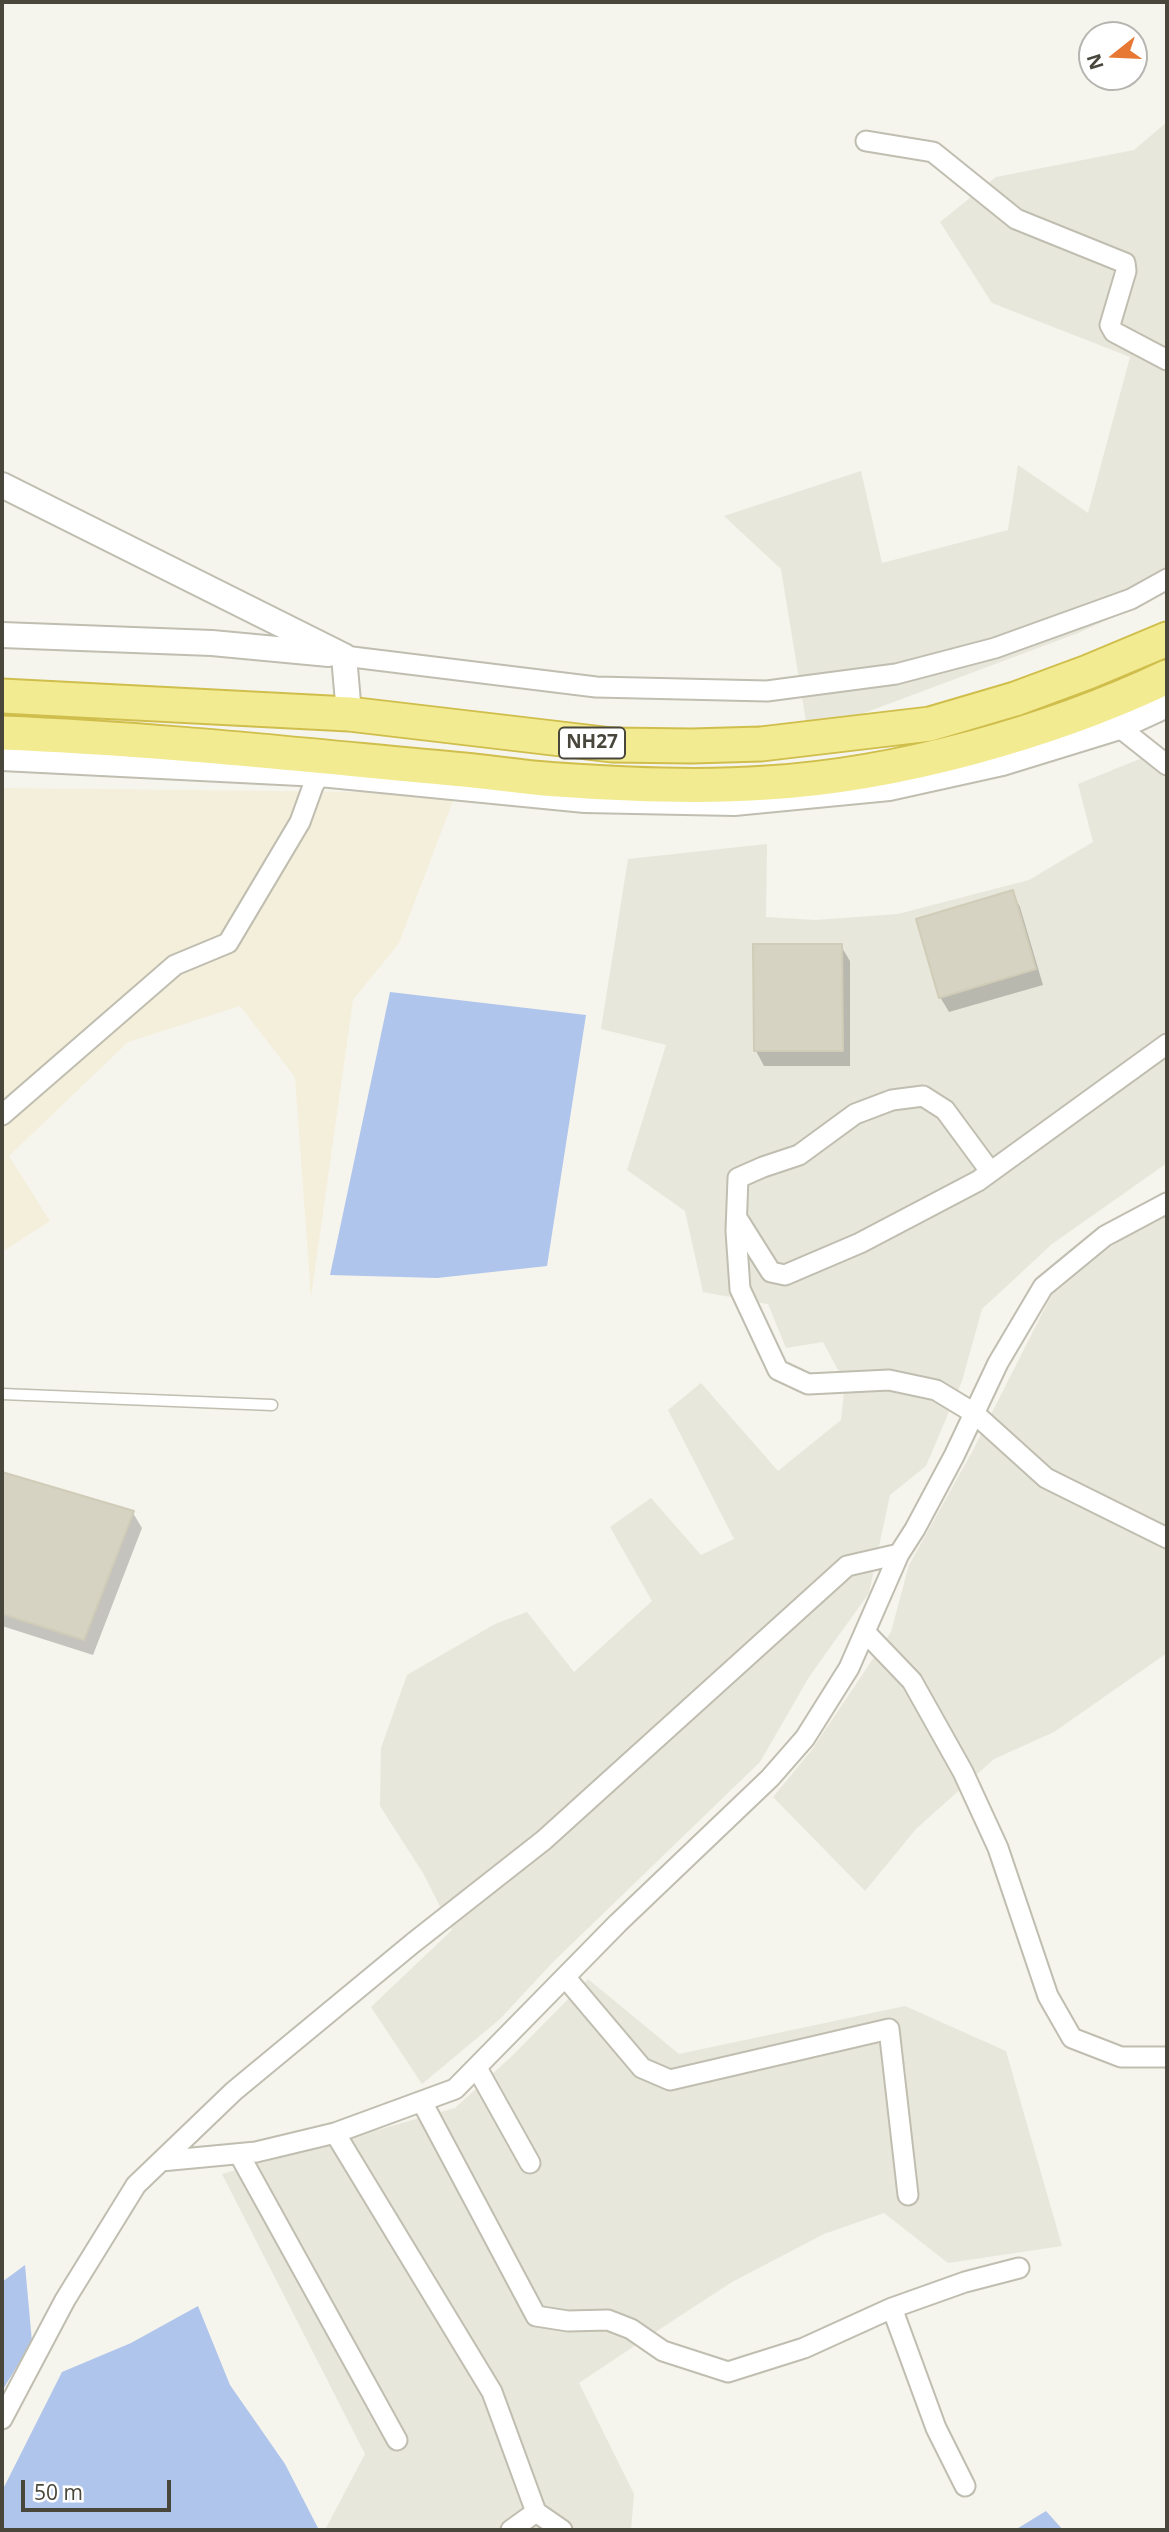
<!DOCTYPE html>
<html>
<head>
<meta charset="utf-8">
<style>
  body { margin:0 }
  #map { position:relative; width:1169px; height:2532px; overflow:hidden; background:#f5f4ed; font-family:"Open Sans",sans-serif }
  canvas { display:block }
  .frame { position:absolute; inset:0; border:4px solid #49473b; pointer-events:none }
  .north { position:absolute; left:1078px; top:21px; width:70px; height:70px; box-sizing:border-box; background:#fff; border:2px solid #b6b5b1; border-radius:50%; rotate:252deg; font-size:19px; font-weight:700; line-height:28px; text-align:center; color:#49473b }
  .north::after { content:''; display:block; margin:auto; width:24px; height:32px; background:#e67833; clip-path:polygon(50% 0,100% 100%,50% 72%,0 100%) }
  .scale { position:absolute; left:21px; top:2480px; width:150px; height:32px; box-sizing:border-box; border:4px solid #49473b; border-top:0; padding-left:9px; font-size:21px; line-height:24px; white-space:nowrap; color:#49473b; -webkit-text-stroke:5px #fff; paint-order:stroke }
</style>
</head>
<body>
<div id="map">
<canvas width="1169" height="2532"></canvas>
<div class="frame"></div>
<div class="north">N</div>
<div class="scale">50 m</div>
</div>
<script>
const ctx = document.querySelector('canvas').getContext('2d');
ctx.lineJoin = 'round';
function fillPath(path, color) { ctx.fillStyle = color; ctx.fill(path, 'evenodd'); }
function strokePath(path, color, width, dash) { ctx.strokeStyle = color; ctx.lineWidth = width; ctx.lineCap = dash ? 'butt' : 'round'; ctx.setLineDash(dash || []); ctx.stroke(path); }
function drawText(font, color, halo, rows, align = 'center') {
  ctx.font = font + ' "Open Sans",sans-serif'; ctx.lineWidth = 5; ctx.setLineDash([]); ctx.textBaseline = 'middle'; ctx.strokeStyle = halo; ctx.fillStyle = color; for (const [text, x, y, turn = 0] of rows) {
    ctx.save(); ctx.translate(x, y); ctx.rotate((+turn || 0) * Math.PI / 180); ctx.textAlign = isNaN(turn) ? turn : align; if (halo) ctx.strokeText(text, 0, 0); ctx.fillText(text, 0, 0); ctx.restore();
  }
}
fillPath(new Path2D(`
  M1167,122v468l-16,10 -73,33 -270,101 -27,-165 -57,-53 137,-45 21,92 126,-33 10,-65 70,48 42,-156 -138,-54 -52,-81 56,-45 138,-27z
  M1167,748v415l-115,81 -70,65 -20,72 -36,85 -36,29 -21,98 -60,84 -49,85 -208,201 -52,56 -78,65 -51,-77 81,-77 -29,-57 -43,-67 1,-58 26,-73 88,-51 32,-12 47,60 78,-71 -42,-74 41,-29 50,57 33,-16 -66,-129 33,-27 77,88 63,-51 4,-37 -22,-41 -37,6 -18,-44 -65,-12 -18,-81 -58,-41 39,-125 -65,-16 27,-170 139,-15 -1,73 49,3 83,-6 131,-34 64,-38 -15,-58z
  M1167,1207v446l-113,79 -60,27 -78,70 -51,62 -92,-94 38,-46 80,-119 18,-67 64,-115 78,-154 57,-47z
  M588,1979l91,75 226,-48 101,45 56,195 -114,17 -64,-50 -60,21 -92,48 -69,45 -84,56 55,111 -3,36h-306l40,-76 -143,-280 233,-66 57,-52z`), '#e8e7db');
fillPath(new Path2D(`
  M2,788l454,5 -57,150 -46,57 -42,297 -16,-220 -55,-71 -112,36 -119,114 41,65 -48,31z`), '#f4efdb');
fillPath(new Path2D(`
  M390,992l196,23 -39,251 -110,12 -107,-3z
  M25,2265l7,77 -30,49v-109z
  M198,2306l32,79 55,79 34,66h-317v-39l60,-119 69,-29z
  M1046,2511l17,19h-48z`), '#b0c5eb');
fillPath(new Path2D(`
  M1012,892l8,15 23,78 -94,27 -9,-15z
  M841,946l9,15v105h-86l-8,-15z
  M2,1473l131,40 9,15 -49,127 -91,-29z`), '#0003');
const building = new Path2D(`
  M1013,890l23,79 -97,29 -23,-79z
  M753,944h89l1,107h-89z
  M2,1472l132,39 -50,129 -82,-26z`);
fillPath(building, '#d6d3c3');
strokePath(building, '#d0ccb7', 2);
const service = new Path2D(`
  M2,1394l270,11`);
const minor = new Path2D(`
  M866,141l67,11 83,67 109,44 1,8 -16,54 4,7 53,28
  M344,656l252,31 171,4 129,-17 99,-26 136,-49 36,-20
  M1119,727l48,38
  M2,1115l173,-150 53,-22 72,-121 13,-36 7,-12
  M990,1171l-45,-61 -22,-14 -31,4 -37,14 -56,41 -36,12 -25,11 -2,53 4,58 38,81 30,14 81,-4 47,10 38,23 72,65 121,60
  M737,1218l34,54 14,3 75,-32 118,-62 189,-137
  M865,1632l47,49 51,91 35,76 50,148 24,42 49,19h46
  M565,1977l77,91 28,12 219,-51 19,166
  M477,2068l53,95
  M422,2102l114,214 32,5 40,-1 23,9 32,22 65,21 76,-24 88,-40 73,-26 54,-14
  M335,2133l157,259 44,120 26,18
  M239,2154l158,286
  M161,2161l95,-9 79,-19 120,-44 163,-166 152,-145 35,-40 44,-70 50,-114 16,-25 39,-73 44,-93 45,-76 62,-51 62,-33
  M892,2308l44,120 29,58
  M2,2419l63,-119 71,-115 98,-94 179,-148 131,-103 303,-274 52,-12
  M511,2530l25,-18`);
const tertiary = new Path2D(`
  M2,485l342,171
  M2,635l210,8 117,11
  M344,656l5,58
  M2,758l318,16 265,26 149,3 155,-15 113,-25 117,-36 48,-22`);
const trunk = new Path2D(`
  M2,696l347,18 263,31 80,1 69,-2 169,-20 85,-25 73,-27 79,-33
  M2,733c154,6 308,23 462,37 32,3 63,8 95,10 69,5 139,8 208,3 130,-8 282,-50 400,-106`);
strokePath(service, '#c0beb0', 13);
strokePath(minor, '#c0beb0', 23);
strokePath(tertiary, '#c0beb0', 28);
strokePath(trunk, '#d0be4c', 37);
strokePath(service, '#fff', 10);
strokePath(minor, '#fff', 19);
strokePath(tertiary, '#fff', 24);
strokePath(trunk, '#f2eb91', 33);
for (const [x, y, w] of [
  [592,743,66]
]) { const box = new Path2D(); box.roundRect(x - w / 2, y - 15.5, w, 31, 5); ctx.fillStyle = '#fff'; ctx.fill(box); strokePath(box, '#49473b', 2); }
drawText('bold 19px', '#49473b', null, [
  ["NH27",592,743]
]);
</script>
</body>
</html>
